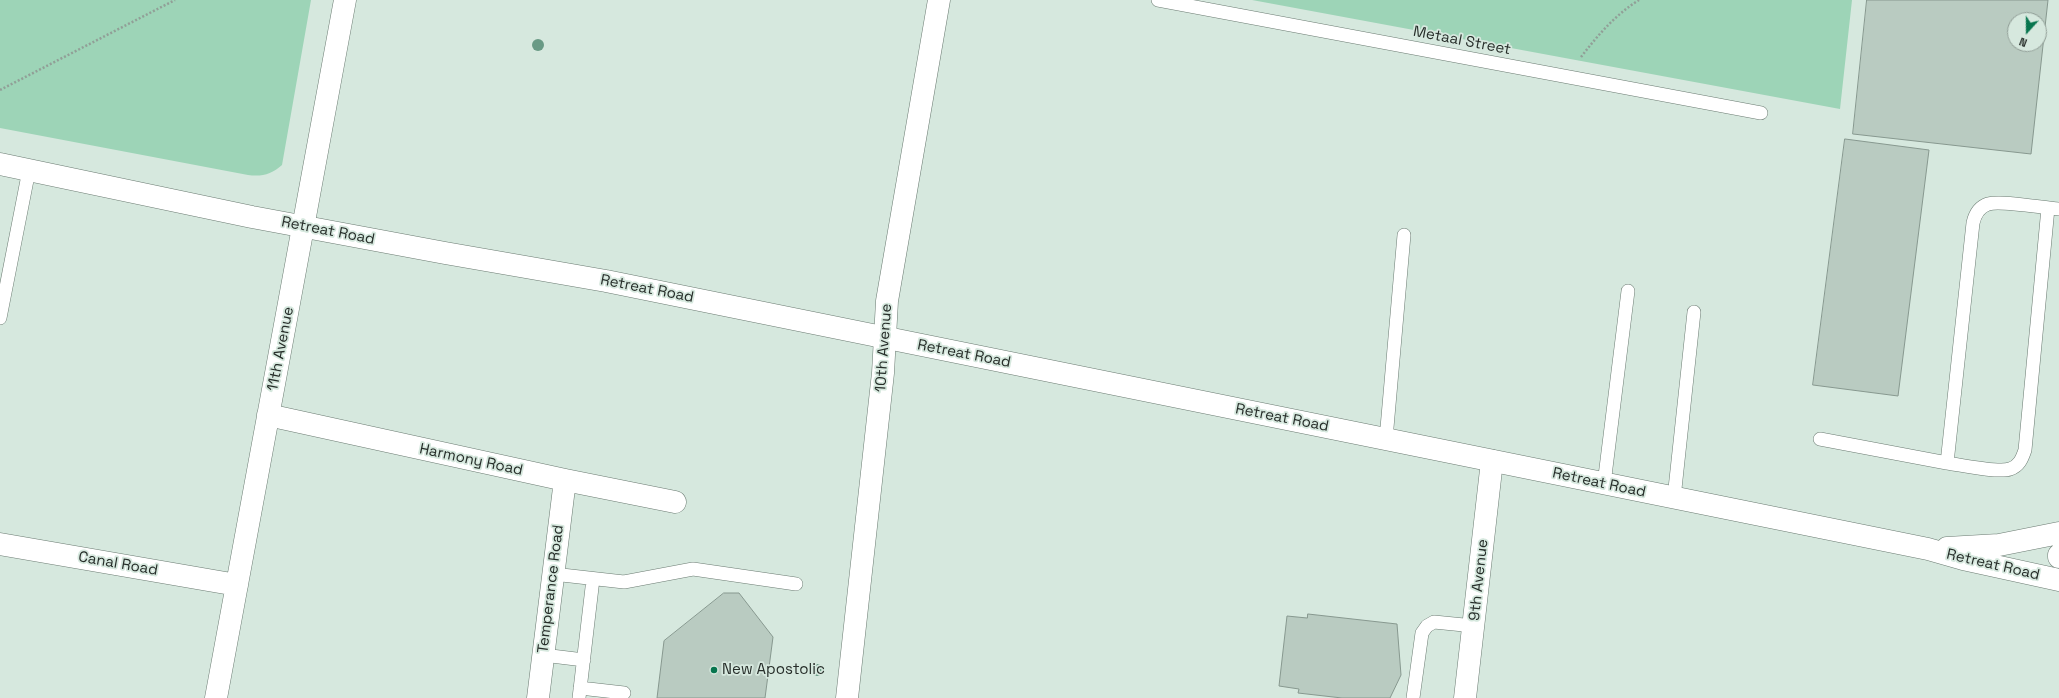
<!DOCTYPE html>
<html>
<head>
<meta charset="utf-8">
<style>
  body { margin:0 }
  #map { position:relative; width:2059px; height:698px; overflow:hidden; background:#d6e8de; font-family:"Space Grotesk",sans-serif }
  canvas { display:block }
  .north { position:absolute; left:2007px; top:12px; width:40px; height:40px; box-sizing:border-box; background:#d6e8de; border:1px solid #909d96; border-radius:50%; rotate:201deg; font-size:11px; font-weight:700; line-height:16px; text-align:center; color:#262d29 }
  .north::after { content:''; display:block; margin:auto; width:14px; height:18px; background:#07754e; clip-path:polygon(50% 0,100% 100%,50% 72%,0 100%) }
</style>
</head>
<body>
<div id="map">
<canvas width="2059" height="698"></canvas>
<div class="north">N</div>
</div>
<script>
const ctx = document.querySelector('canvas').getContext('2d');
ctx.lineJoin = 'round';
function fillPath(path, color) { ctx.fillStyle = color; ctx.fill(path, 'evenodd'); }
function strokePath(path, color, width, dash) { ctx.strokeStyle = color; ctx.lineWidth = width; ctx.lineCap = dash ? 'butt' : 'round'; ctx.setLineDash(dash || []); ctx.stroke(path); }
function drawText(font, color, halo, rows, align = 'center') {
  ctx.font = font + ' "Space Grotesk",sans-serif'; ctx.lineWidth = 3.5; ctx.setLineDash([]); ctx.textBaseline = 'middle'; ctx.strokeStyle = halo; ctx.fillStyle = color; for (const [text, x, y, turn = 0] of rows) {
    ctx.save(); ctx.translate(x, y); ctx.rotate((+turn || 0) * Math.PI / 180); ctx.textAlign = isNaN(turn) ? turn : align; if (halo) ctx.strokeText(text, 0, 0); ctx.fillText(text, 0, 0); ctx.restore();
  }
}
fillPath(new Path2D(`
  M0,0h311l-29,165c-10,9 -20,12 -34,10l-248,-47z
  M1252,0h600l-12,109z`), '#9dd4b7');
const building = new Path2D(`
  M1867,0h181l-17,154 -178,-20zM2015,20h24v24h-24z
  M1845,139l84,11 -31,246 -85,-11z
  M724,593h15l34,44 -8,61h-108l7,-57z
  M1308,614l89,10 4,51 -11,23h-48l-44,-5 1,-4 -20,-3 8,-70 20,2z`);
fillPath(building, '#b9cbc1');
strokePath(building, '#87988f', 1);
const service = new Path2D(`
  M1158,0l603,113
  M2048,208l-23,242c-3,9 -6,16 -15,19 -12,4 -49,-4 -63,-6l26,-240c2,-9 6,-16 15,-19 13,-4 55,4 71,5
  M0,318l29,-148
  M1386,439l18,-204
  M1820,439l127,24
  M1604,484l24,-193
  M1674,498l20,-186
  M553,574l71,8 69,-13 103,15
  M543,655l41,5
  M580,688l44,5
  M579,698l14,-119
  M1413,698l9,-65 5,-7 7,-4 40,4`);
const minor = new Path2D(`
  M268,415l297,65 110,22
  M0,544l237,41
  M216,698l129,-698
  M538,698l27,-218
  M847,698l36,-325 4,-72 52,-301
  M1465,698l27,-237`);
const secondary = new Path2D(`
  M0,164l252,53 193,36 161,28 1322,268 35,10 96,21
  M1947,548l52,-3 60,-12
  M2059,555v2`);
strokePath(service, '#6b7b72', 14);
strokePath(minor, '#6b7b72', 23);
strokePath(secondary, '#6b7b72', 23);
strokePath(new Path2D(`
  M1581,57c17,-22 34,-42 58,-57
  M0,90l175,-90`), '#919f97', 2.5, [2, 2]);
strokePath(service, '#fff', 13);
strokePath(minor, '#fff', 22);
strokePath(secondary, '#fff', 22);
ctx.fillStyle = '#699a85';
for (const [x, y] of [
  [538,45],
  [817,670]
]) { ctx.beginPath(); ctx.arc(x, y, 6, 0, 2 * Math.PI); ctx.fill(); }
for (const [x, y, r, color] of [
  [714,670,4,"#07754e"]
]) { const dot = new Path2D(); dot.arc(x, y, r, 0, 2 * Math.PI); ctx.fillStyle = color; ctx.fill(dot); strokePath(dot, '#d6e8de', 1.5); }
drawText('15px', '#262d29', '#d6e8de', [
  ["Metaal Street",1462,41,11],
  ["Retreat Road",328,231,11],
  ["Retreat Road",647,289,11],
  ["10th Avenue",884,348,-86],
  ["11th Avenue",281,349,-79],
  ["Retreat Road",964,354,11],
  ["Retreat Road",1282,418,11],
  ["Harmony Road",471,460,12],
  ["Retreat Road",1599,483,12],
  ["Canal Road",118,564,10],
  ["Retreat Road",1993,565,13],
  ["9th Avenue",1479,580,-84],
  ["Temperance Road",551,589,-83]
]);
drawText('15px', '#262d29', '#d6e8de', [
  ["New Apostolic",722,670]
], 'left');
</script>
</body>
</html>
